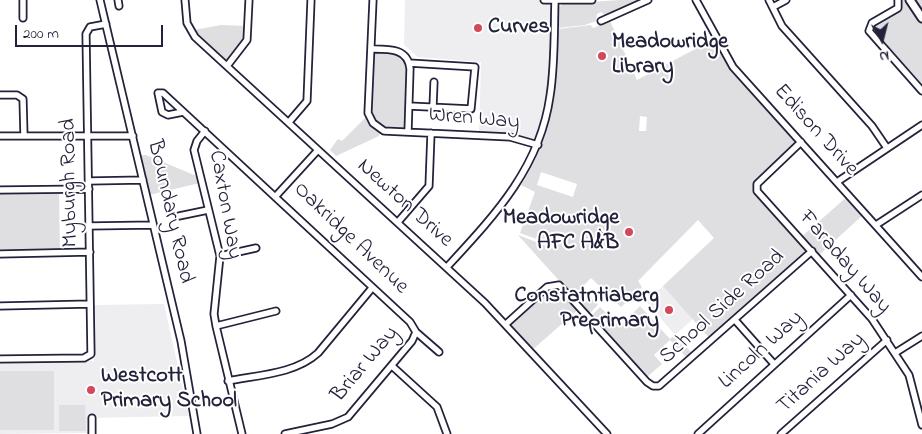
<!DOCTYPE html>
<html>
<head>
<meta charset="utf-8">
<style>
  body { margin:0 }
  #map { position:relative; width:922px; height:434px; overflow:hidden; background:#fff; font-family:"Indie Flower",sans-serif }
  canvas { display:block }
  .north { position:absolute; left:857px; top:15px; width:50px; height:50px; -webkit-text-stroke:4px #fff; paint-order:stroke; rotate:172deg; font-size:14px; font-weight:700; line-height:20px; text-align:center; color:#22223b }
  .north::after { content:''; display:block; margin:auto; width:18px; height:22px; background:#22223b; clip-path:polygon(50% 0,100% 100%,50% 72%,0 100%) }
  .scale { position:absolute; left:15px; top:25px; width:148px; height:22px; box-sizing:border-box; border:2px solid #22223b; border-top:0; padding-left:6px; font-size:15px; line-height:18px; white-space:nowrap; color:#22223b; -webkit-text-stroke:4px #fff; paint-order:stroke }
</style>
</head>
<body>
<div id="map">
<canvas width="922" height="434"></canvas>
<div class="north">N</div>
<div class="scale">200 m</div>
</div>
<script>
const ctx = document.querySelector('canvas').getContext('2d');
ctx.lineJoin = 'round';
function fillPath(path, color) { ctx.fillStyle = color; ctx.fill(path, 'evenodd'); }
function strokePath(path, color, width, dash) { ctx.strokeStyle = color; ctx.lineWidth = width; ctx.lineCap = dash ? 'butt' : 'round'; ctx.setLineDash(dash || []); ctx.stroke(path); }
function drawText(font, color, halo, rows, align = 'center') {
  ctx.font = font + ' "Indie Flower",sans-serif'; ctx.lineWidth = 4; ctx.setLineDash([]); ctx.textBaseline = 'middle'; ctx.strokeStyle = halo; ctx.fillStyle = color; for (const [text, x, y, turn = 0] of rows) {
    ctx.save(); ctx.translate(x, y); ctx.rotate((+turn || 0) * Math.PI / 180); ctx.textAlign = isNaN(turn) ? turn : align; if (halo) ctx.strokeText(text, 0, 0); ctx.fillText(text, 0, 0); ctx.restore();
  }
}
fillPath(new Path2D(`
  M405,0h150l-4,87 -13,58 -16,-6 -43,-4 2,-73 -63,-5 -14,-12z
  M663,286l30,33 -18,16 -29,-34z
  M164,304l25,112 -101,2v15l-88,1v-71l94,-2 -1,-56z`), '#eeeef1');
fillPath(new Path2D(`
  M619,0h24l-37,16 -5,-4 -4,2 -1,7 -11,4 -27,3 1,-21 4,-3z
  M898,0h24v91l-50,-55 -2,-11 25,-15z
  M610,21l27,59 79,-42 12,22 73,82 -45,44 44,52 49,-43 16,18 -48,44 -5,-5 -100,89 -49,-55 51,-48 -16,-18 -60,61 4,6 -21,20 -30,-29 -10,10 17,17 -9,9 -71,-79 36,14 2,-3 -36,-13 15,-41 -14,-7c32,-48 33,-100 37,-156l33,-4 2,3zM640,116l7,1 -1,14h-7zM541,172l36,12 -4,13 -36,-12z
  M221,25l25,1v11l-17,23 -5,-1 -30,-29z
  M371,49l26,1 11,10v72l-24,-1 -14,-12z
  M367,116l13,16 -1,4 -43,20 -6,-6 8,-11 4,2z
  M140,155h6l53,22 1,6 -51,12z
  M59,189l1,64 -60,1v-64z
  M557,284l23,24 -49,43 -25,-27 41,-37z
  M640,306l30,33 5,-4 16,17 -5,5 -16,-17 -16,15 8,9 -15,13 -56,-61 9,-9 20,19z
  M0,371h54v59h-54z
  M59,405h26l1,26h-27z`), '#dfdfe2');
const minor = new Path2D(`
  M23,0v18
  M100,0l81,341 16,93
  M118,0l1,6
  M185,0l2,23 8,14 290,266 122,131
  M373,0l-5,113 5,10 11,8 126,6 28,8
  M544,0h48
  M696,0l37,67 189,210
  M769,0l13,26 90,100 15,22
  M898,0v8l-26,15 -3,8 53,60
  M773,7l13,-7
  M601,21l47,-21
  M371,49c18,0 37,-1 39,20l-2,63
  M227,66l20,-26 2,-40
  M0,95h17l6,4 1,37
  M409,106l62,3 4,-42 -66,-4
  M433,107l1,-25
  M183,112l-15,3 -6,-3 -4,-19h5l247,229 6,10
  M289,122l18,-21 4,-101
  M205,131l-8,10 -3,9 26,106 -6,58 2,12 26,108
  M0,136h133
  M801,142l-44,42v7l115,128 37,56 13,50
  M89,181l54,-1
  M837,182l85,-57
  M0,190l89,-1
  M275,197l43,-47
  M179,216l29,-6
  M398,222l31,-36 2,-53
  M876,225l46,-30
  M89,226l64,-1
  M0,254l90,-2
  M220,256l36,-8
  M447,267c47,-51 93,-99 103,-171 5,-31 4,-64 5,-96
  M0,306l90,-2
  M735,320l39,44
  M506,324l41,-37 12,-2 88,97 6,4h6l153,-135
  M216,326l60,-15
  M416,332l23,20
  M895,353l27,-17
  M0,359l84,-1 7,-4 -5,-320 4,-7 16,-3
  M392,366l45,41 10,27
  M228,381c30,-6 67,-7 90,-28l54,-65
  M92,418v16
  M285,434l47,-10 16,-7 64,-76 4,-9
  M698,434l153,-139
  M781,434l106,-94`);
const major = new Path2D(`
  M910,0l12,18`);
strokePath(minor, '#22223b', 9);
strokePath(major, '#22223b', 11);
strokePath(minor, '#fff', 5.5);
strokePath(major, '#fff', 7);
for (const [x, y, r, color] of [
  [478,28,5,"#d1495b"],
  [602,56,5,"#d1495b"],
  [629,232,5,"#d1495b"],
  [669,310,5,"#d1495b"],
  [91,390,5,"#d1495b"]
]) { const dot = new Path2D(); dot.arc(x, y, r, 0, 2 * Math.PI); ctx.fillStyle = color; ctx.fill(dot); strokePath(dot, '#fff', 2); }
drawText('bold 22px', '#22223b', '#fff', [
  ["Curves",488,28],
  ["Meadowridge",612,43],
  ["Library",612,68],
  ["Meadowridge",619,219,"right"],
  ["AFC A&B",619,244,"right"],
  ["Constatntiaberg",659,297,"right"],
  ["Preprimary",659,322,"right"],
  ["Westcott",101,377],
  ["Primary School",101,402]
], 'left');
drawText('22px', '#22223b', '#fff', [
  ["Wren Way",474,120,5],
  ["Edison Drive",815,131,48],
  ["Myburgh Road",71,183,-91],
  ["Newton Drive",404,204,42],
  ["Caxton Way",224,205,80],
  ["Boundary Road",169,212,77],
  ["Oakridge Avenue",350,239,44],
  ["Faraday Way",844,263,49],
  ["School Side Road",723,308,-42],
  ["Lincoln Way",762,351,-42],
  ["Briar Way",366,365,-50],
  ["Titania Way",822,374,-42]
]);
</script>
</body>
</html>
